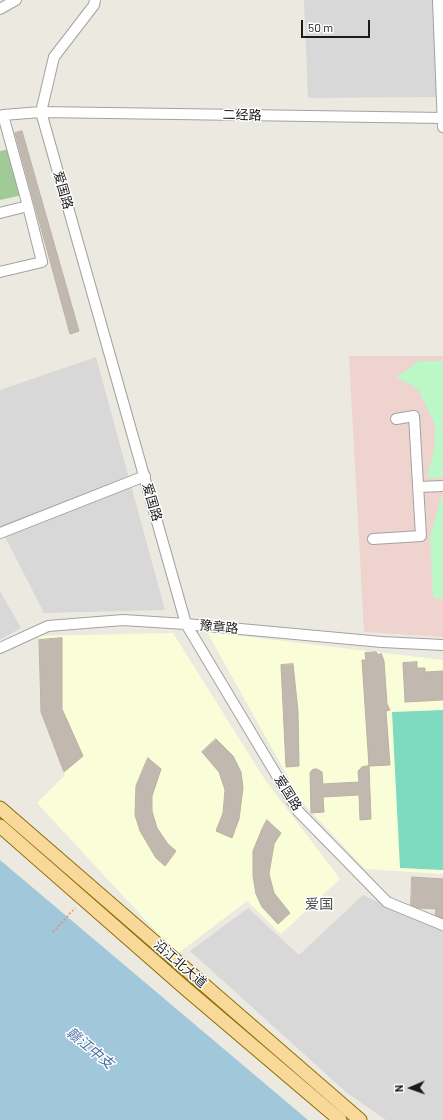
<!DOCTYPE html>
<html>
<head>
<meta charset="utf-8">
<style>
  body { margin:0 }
  #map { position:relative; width:443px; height:1120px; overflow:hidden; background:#eceae0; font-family:Barlow,sans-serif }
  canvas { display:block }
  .north { position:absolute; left:391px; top:1068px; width:40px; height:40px; -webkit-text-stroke:3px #fff; paint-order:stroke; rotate:268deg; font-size:11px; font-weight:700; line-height:16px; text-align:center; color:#1b1b1b }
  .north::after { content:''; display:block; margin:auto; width:14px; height:18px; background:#1b1b1b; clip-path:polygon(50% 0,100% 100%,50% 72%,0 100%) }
  .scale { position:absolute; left:301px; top:20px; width:69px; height:18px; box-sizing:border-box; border:2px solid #1b1b1b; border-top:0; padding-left:5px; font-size:12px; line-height:14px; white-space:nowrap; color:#1b1b1b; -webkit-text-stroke:3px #fff; paint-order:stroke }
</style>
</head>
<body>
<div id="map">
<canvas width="443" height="1120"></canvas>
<div class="north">N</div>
<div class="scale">50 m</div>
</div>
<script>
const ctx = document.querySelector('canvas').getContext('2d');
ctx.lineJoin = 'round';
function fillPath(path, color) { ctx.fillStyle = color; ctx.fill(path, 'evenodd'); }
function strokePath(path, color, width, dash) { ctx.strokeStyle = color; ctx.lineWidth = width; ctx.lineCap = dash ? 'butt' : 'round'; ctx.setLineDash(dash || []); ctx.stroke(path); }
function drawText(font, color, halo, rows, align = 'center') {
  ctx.font = font + ' Barlow,"Noto Sans SC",sans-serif'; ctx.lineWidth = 3; ctx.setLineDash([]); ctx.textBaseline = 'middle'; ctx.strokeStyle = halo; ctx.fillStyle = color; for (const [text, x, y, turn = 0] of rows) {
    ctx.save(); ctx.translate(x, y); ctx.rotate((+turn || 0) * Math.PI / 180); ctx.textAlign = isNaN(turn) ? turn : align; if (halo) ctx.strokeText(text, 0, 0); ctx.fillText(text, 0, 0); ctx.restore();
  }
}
fillPath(new Path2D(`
  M304,0h138l1,97 -135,1z
  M96,357l69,253 -121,3 -44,-86v-137z
  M0,591l21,37 -21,12z
  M363,895l80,36v189h-57l-39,-27 -157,-142 58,-43 51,47z`), '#d9d8d8');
fillPath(new Path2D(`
  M349,356h94v281l-79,-5z`), '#eed3cf');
fillPath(new Path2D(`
  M207,632l236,28v214l-78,-5 -63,-67z
  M173,633l92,147 75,99 -59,55 -34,-33 -70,53 -140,-151 28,-28 -24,-63 -2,-76z`), '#fafed8');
fillPath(new Path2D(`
  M10,149l13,46 -23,5v-49z`), '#a0cb96');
fillPath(new Path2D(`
  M419,361h24v117h-16l7,-29 1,-24 -17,-36 -22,-12z
  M441,497h2v102l-10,-1 -3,-61z`), '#bcf7c7');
fillPath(new Path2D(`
  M443,710v160l-43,-2 -8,-156z`), '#7fdbc0');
fillPath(new Path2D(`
  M0,860l308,260h-308z`), '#a1c7da');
const building = new Path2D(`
  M22,131l57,200 -9,3 -55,-201z
  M62,638v71l21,47 -19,16 -23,-60 -2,-72z
  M376,652l3,3 2,-2 3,8 3,43 3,6 -4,1 4,54 -21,1 -7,-106h4l-1,-7z
  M417,662v6h8v4l18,-1v29l-38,2 -2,-39z
  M293,664l5,47 1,55 -13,1 -5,-102z
  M216,739l17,17 8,16 2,16 -4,31 -7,19 -16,-7 7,-18 2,-23 -6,-18 -17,-20z
  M148,758l13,11 -9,27v15l5,17 11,16 8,7 -11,15 -9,-8 -16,-27 -5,-16 1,-29z
  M369,766l2,53 -11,1 -1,-25 -36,2 1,15 -13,1 -1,-40 2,-3 2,-1h3l5,3 1,12 36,-2 -1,-11 4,-4z
  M267,820l14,13 -7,11 -5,30 5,19 16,20 -12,11 -16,-17 -6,-13 -3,-18v-25l9,-22z
  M412,877l31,2v39l-8,-3 1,-6 -18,-1 -7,-3z`);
fillPath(building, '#c1b9b0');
strokePath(building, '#bdb1a3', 1);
const minor = new Path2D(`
  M95,0l-1,5 -40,52 -13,55 145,512 112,187 89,91 56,23
  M438,0l5,127
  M0,9l16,-9
  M28,206l-25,-91 38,-3 402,6
  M0,213l28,-7 14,56 -42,10
  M418,487l25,-1
  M0,533l145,-57
  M373,539l48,-3 -7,-120 -18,3
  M0,648l48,-22 75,-6 63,4 196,18 61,3`);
const major = new Path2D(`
  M0,808l360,312
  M0,826l186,163 154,131`);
strokePath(minor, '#a2a2a2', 12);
strokePath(major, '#8e6e04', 15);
strokePath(new Path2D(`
  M53,932l22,-24`), '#f68468', 1.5, [2, 2]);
strokePath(minor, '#fff', 10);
strokePath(major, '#f9d999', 13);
drawText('13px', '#1b1b1b', '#fff', [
  ["二经路",242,115,1],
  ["爱国路",63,190,74],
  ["爱国路",152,502,74],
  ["豫章路",219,627,5],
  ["爱国路",288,793,58],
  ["沿江北大道",180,964,41]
]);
drawText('14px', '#4e4e4e', '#fff', [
  ["爱国",319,904]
]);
drawText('italic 14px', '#4b70a7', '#fff', [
  ["赣江中支",90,1048,39]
]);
</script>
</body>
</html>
